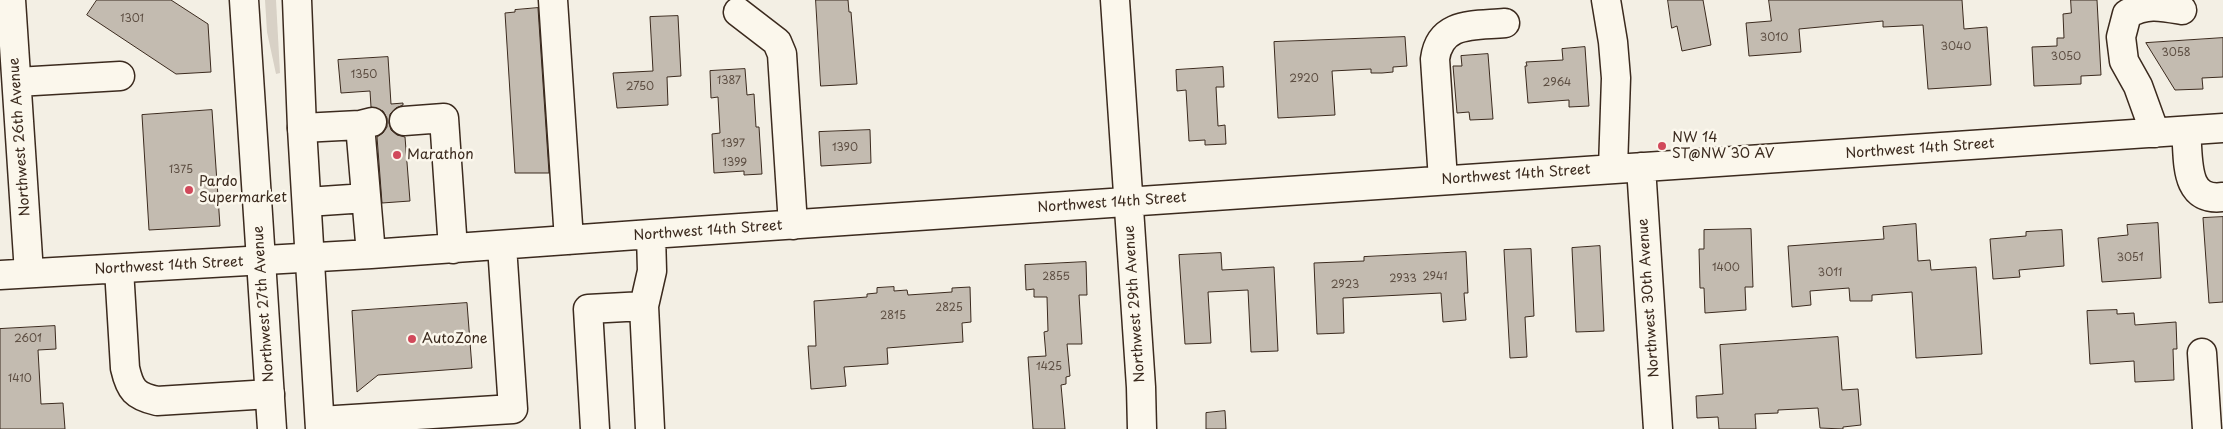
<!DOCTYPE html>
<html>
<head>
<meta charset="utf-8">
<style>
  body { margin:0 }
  canvas { display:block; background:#f3efe4 }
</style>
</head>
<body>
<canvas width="2223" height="429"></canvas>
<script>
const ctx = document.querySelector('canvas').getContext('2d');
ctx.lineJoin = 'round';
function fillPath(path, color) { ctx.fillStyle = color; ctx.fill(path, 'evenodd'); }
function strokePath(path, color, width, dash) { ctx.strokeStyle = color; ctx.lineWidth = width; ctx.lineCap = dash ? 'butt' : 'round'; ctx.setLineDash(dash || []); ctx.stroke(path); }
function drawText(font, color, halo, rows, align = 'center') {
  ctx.font = font + ' "Playpen Sans",sans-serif'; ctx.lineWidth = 5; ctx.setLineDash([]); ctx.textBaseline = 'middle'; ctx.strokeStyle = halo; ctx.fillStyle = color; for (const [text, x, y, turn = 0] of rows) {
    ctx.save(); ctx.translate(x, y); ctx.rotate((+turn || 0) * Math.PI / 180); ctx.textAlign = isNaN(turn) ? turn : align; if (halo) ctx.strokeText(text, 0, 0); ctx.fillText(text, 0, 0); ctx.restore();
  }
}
fillPath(new Path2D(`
  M265,0h11l4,73 -4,1 -9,-42z`), '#d8d1c6');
const building = new Path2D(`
  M97,0h74l37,24 3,48 -35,2 -89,-59z
  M816,0h32l1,12h2l6,72 -36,2z
  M1668,0h35l8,45 -29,6 -5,-25 -5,2z
  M1769,0h193l2,29 23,-2 4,58 -63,4 -5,-64 -40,2v-6l-84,8 2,23 -52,4 -3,-33 25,-2z
  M2071,0h26l4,75 -20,1v8l-47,2 -2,-39 25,-1v-8h7l-1,-24 8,-1z
  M538,8l11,165h-34l-10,-160 10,-1v-2z
  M678,16l3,60 -14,1 1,28 -51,3 -4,-35 40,-2 -3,-54z
  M1405,37l2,29 -14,1v5l-11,1h-11v-4l-39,2 3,44 -57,3 -4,-76z
  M2223,38v39l-21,1 1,11 -28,1 -29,-47z
  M1585,47l4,59 -20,1v-7l-41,3 -3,-37h2l-1,-4 37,-2 -1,-11z
  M1488,54l5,65 -23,1 -1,-8 -12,1 -4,-47h9l-1,-10z
  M388,57l3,47 12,-1v2l-7,3 -6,6 -1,9 2,7 6,5 8,2 5,64 -28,2 -5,-66 6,-4 4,-6v-9l-4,-7 -12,-4 -1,-16 -29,2 -3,-33z
  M1223,67l1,20h-8l2,39 7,-1 1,19 -21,1v-5l-16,1 -3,-51 -9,1 -1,-21z
  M745,69l2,26 7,-1 2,33h3l3,47 -18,1v-4l-30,2 -2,-39 8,-1 -2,-36 -7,1 -1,-27z
  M212,110l8,116 -71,4 -7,-115z
  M870,130l1,33 -50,3 -2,-34z
  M2223,217v85l-14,1 -6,-85z
  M2158,223l3,55 -59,4 -4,-44 30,-3 -1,-10z
  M1916,224l2,37 12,-1 1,10 45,-3 6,87 -66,4 -4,-66 -40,3v6h-22l-1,-13 -39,3 1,14 -19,2 -4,-61 96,-7 -1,-12z
  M1751,229l2,58h-8l1,23 -41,3 -1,-25h-4l-1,-39h5v-19z
  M2062,230l2,36 -45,4 1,7 -27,2 -3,-40 36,-3v-4z
  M1600,246l4,85 -28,1 -4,-84z
  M1531,249l3,67 -9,1 2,40 -17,1 -6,-108z
  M1466,252l2,41h-4l2,27 -23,2 -2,-29 -98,5 1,35 -27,1 -3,-71 50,-2v-4z
  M1221,253l1,17 52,-3 4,84 -27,1 -3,-62 -40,2 3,51 -26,1 -6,-89z
  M1086,262l1,33h-8l3,49h-15l3,32 -4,1v7l-5,1 4,44h-32l-5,-72 18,-1 -2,-24 4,-1 -1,-34h-13v-8l-8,1 -1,-25z
  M894,287v4l13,-1 1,5 44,-3v-4l18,-1 1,35 -9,1 1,19 -76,6 1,16 -44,3 2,19 -35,3 -3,-43h8l-2,-45 53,-4v-3l10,-1v-5z
  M467,303l5,65 -94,7 -21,17 -5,-81z
  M2117,310v4l17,-1 1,12 41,-3 1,27h-4l1,31 -39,2 -1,-21 -44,3 -3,-53z
  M55,326l1,23 -18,1 3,54 22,-1 2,26h-65v-100z
  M1838,337l4,53 16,-1 3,36 -18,2v2l-23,-1 -2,-20 -40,2v3l-23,1 1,15h-37l-1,-12 -21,1 -1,-22 27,-2 -3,-49z
  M1225,411l1,18h-20v-16z`);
fillPath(building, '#c3bbb0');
strokePath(building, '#3b2a1e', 1);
const minor = new Path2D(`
  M11,0l18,273
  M553,0l16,240
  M1115,0l26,387 1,42
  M1606,0l7,42 3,36 -3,90
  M738,12l39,30 5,12 11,171
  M17,82l103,-6
  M404,121l40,-3 9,131
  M360,125l11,129
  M302,128l58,-3 12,-3
  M2186,131c3,28 -3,71 37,66
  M2155,133l-17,-47 -14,-25 -3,-24 6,-23c20,-11 33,-8 55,-4
  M1641,167l17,262
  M1443,180l-8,-121c5,-38 39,-33 70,-36
  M307,202l59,-4
  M119,269l6,99c5,22 10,28 32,33l113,-7
  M0,275l371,-21 280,-20 1572,-106
  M2202,353l5,76
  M320,421l193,-12 -11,-163
  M595,429l-7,-120 56,-3
  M650,429l-6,-123 8,-35 -1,-37`);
const highway = new Path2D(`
  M244,0l28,429
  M297,0l5,128 18,301`);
strokePath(minor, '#3b2a1e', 31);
strokePath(highway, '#3b2a1e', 31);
strokePath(minor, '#fbf7ec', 28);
strokePath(highway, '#fbf7ec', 28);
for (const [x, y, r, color] of [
  [1662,146,5,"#d1495b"],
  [397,155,5,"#d1495b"],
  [189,190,5,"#d1495b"],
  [412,339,5,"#d1495b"]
]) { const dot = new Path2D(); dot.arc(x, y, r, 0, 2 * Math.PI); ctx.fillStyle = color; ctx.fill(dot); strokePath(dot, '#fbf7ec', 2); }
drawText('11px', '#5d4e42', null, [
  ["1301",132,19],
  ["3010",1774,38],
  ["3040",1956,47],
  ["3058",2176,53],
  ["3050",2066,57],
  ["1350",364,75],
  ["2920",1304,79],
  ["1387",729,81],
  ["2964",1557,83],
  ["2750",640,87],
  ["1397",733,144],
  ["1390",845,148],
  ["1399",735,163],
  ["1375",181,170],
  ["3051",2130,258],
  ["1400",1726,268],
  ["3011",1830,273],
  ["2855",1056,277],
  ["2941",1435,277],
  ["2933",1403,279],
  ["2923",1345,285],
  ["2825",949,308],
  ["2815",893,316],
  ["2601",28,339],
  ["1425",1049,367],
  ["1410",20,379]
]);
drawText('14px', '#3b2a1e', '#fbf7ec', [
  ["Northwest 26th Avenue",20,137,-94],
  ["Northwest 14th Street",1920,149,-4],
  ["Northwest 14th Street",1516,175,-4],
  ["Northwest 14th Street",1112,203,-4],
  ["Northwest 14th Street",708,231,-4],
  ["Northwest 14th Street",169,266,-3],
  ["Northwest 30th Avenue",1649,298,-94],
  ["Northwest 27th Avenue",264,304,-94],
  ["Northwest 29th Avenue",1135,304,-94]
]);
drawText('14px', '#3b2a1e', '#fbf7ec', [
  ["NW 14",1672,138],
  ["ST@NW 30 AV",1672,154],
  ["Marathon",407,155],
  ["Pardo",199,182],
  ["Supermarket",199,198],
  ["AutoZone",422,339]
], 'left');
</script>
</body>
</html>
